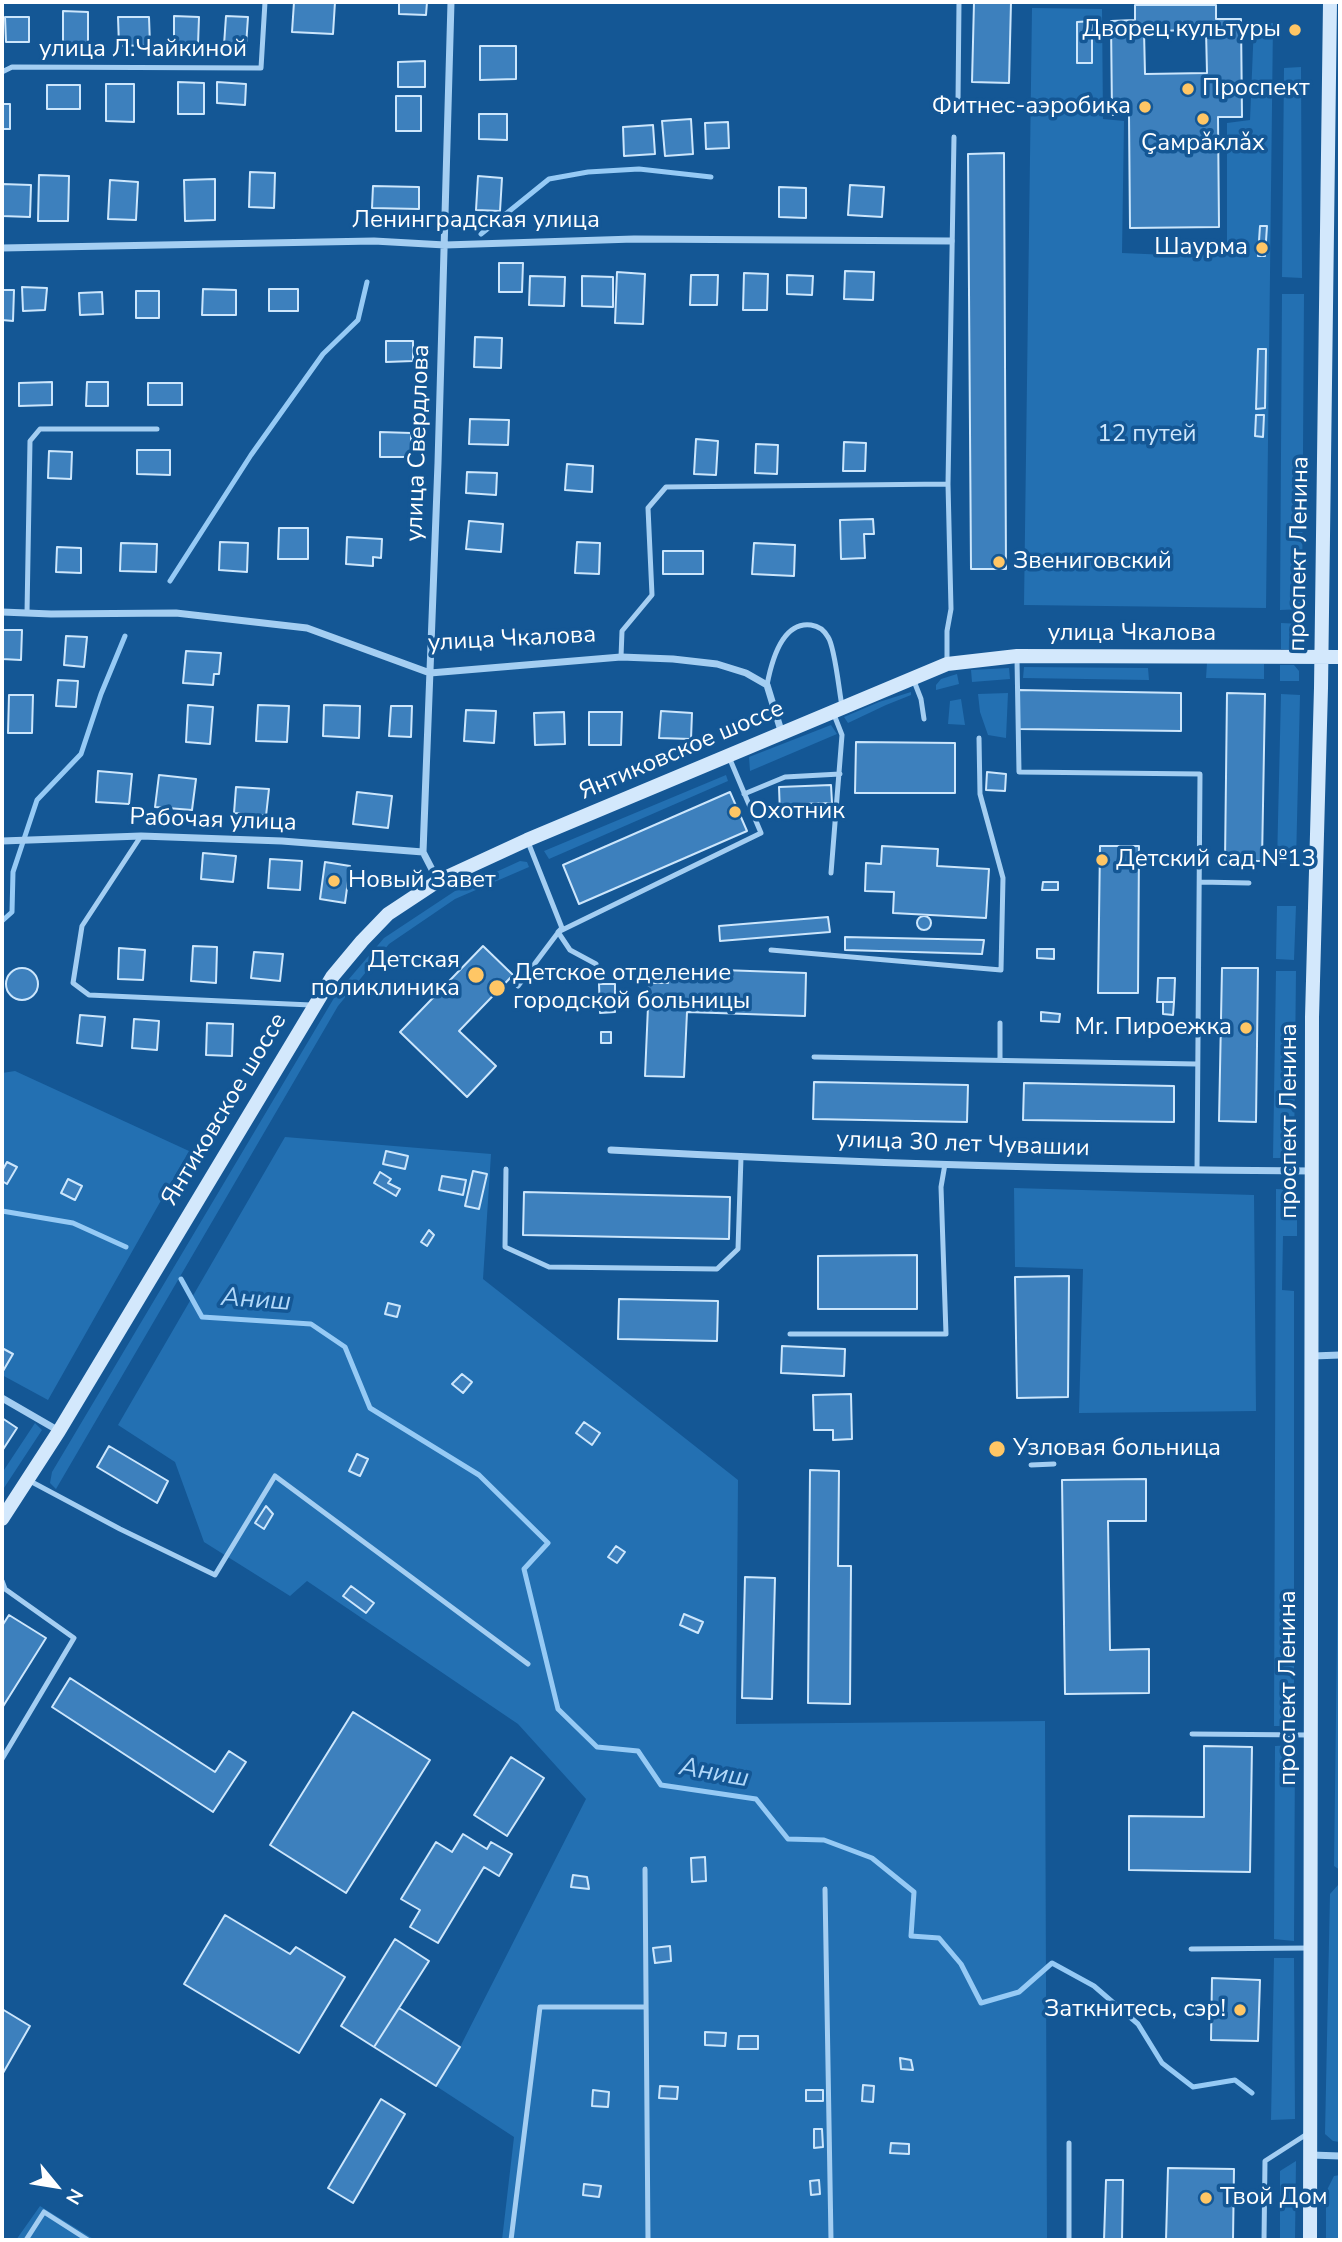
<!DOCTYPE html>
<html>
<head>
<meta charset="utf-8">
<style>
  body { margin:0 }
  #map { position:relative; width:1342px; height:2242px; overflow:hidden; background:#145795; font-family:"Nunito Sans",sans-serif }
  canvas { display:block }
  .frame { position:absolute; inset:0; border:4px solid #fff; pointer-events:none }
  .north { position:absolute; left:21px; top:2151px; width:70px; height:70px; -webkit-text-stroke:5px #145795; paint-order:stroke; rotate:120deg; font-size:19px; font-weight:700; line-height:28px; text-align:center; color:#fff }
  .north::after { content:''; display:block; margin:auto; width:24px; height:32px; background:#fff; clip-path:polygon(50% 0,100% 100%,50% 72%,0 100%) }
</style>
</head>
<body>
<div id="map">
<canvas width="1342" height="2242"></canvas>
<div class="frame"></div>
<div class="north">N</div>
</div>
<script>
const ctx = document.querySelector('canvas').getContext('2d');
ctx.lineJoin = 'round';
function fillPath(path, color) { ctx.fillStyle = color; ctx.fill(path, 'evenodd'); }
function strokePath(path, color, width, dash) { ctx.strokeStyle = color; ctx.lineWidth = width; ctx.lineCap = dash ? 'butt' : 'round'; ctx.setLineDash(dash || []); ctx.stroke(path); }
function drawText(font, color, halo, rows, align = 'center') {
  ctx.font = font + ' "Nunito Sans",sans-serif'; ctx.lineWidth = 7; ctx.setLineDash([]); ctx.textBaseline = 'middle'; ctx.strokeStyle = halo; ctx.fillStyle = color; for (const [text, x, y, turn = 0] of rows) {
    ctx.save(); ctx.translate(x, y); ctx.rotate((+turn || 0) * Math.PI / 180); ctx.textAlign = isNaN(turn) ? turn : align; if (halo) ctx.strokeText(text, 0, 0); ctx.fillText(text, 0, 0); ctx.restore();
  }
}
fillPath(new Path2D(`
  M1032,8l70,1 1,110 21,2 -2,132 46,2 59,-1v-131l23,-3 4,-96 19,-1 -7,585 -242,-3z
  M1301,67l1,211 -20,-1 2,-209z
  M1282,294h22l-2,315 -22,1z
  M1281,623l22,1v16l-9,10 -13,-1z
  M1207,663l57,1v15l-58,-1z
  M1280,665h14l5,6v10h-19z
  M1024,667l124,1 1,12 -126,-2z
  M1009,668l1,11 -38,3 -1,-12z
  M957,674l2,10 -23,6v-5l5,-6z
  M911,692v3l-25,10 -38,18 -4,-6 35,-15z
  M1008,693l-2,45 -18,-3 -8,-23 -2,-18z
  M1281,694l19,1 -4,167 -19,1z
  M961,699l4,26 -17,-1 2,-23z
  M831,725l6,9 -87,37 -1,-14z
  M726,775l2,6 -179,78 -5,-8z
  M520,861l7,1 2,5 -74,32 -66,45 -51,62 -282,483 -6,-6 2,-11 285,-479 47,-55 71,-47z
  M1277,906h19l-2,54 -18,-1z
  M1276,971h20l-2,187h-21z
  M15,1071l174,80 -141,249 -46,-25v-302z
  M285,1137l206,17 -8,125 255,201 -2,244 309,-3 2,519h-545l12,-103 -78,-51 24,-39 126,-248 -68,-75 -211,-143 -17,15 -86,-54 -29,-80 -57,-37z
  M1014,1188l240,7 2,216 -177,2 4,-144 -68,-2z
  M1276,1189l21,1v46h-14l-1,54 12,1v435h-20z
  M35,1423l7,7 -40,61v-18z
  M1339,1490h1v380l-6,-4z
  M1295,1745l-1,196 -20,-2 1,-193z
  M1338,1885h2v257l-7,-1 -8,-7 5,-240z
  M1274,1958h20l1,161 -24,1z
  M1296,2161l-1,79h-15v-69z
  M1340,2175v65h-14v-48l8,-16z
  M40,2206l55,34h-79z`), '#2370b2');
strokePath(new Path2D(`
  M481,234l68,-55 39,-7 51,-3 72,8
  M170,581l81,-126 72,-101 35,-34 9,-38
  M2,921l10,-9 1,-40 24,-72 44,-46 20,-60 24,-58
  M2,1211l71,12 53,24
  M181,1279l21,38 109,7 34,23 25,61 109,67 69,68 -24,26 34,140 39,38 41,4 23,34 95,14 32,40 36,1 48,18 42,34 -3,44 28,2 22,26 20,39 38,-11 33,-29 42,23 44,38 24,39 31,24 42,-7 17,13`), '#96caf5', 5);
const building = new Path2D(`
  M294,2h41l-2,32 -41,-2z
  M399,2h28l-1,13 -27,-1z
  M974,2h37l-2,81 -37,-1z
  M1135,5h81v14h25l1,98h-24l1,110 -89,1 -1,-113h-17l-1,-94 24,-1zM1206,30l1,43 -62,1 -1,-43z
  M63,11l25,1v32h-25z
  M174,16l25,1 -1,28 -24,-1z
  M226,16l22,1 -2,29 -22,-1z
  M5,17h24v25h-23z
  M118,17h31l1,28 -31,1z
  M1092,21v42h-15v-41z
  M480,46h36v33l-36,1z
  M425,61v26h-27v-25z
  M178,82l26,1v31h-26z
  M217,82l29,2 -1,21 -28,-2z
  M106,84h28v38l-28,-1z
  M47,85h33v24h-33z
  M396,96h25v35h-25z
  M2,104h8v25h-8z
  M479,114h28v26l-28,-1z
  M691,119l2,35 -28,2 -3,-35z
  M728,122l1,26 -23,1 -1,-26z
  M653,125l2,29 -31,2 -1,-29z
  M1004,153l2,416h-35l-3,-415z
  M250,172l25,1 -1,35 -25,-1z
  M39,175l30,1 -1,45h-30z
  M478,176l24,2 -2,33 -24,-1z
  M215,179v41l-30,1 -1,-41z
  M110,180l28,2 -2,38 -28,-1z
  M2,184l29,1 -1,32 -28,-1z
  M850,185l34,2 -2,30 -34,-2z
  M373,186l46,1v22l-47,-1z
  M779,187l27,1v30l-27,-1z
  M1260,226h7l-2,30h-7z
  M1231,246h8v9l-8,-1z
  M499,263h24l-1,29h-23z
  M845,271l29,1 -1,28 -29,-1z
  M617,272l28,2 -2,50 -28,-1z
  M744,273l24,1 -1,36h-24z
  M691,275h27l-1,30h-27z
  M787,275l26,1 -1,19 -25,-1z
  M530,276l35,1 -1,29 -35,-1z
  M582,276l31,1v30l-31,-1z
  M22,287l25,1 -2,22 -22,1z
  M203,289l33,1v25h-34z
  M269,289h29v22h-29z
  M2,290h12l-1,31 -11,-1z
  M136,291h23v27h-23z
  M102,292l1,22 -23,1 -1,-22z
  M475,337l27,1 -1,30 -27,-1z
  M386,341h27v20l-27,1z
  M1258,349h8l-1,59 -9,1z
  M52,382v23l-33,1v-23z
  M87,382h21v24h-22z
  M148,383h34v22h-34z
  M1256,415h8l-1,22 -8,-1z
  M470,419l39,1 -1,25 -39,-1z
  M380,432l31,1v24h-31z
  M696,439l22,2 -2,34 -22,-1z
  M844,442l22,1 -1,28h-22z
  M756,444l22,1 -1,29 -22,-1z
  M137,450h33v25l-33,-1z
  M49,451l23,1 -1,27 -23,-1z
  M567,464l26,2 -1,26 -27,-2z
  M467,472l30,1 -1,22 -30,-2z
  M873,519l1,15h-10l1,24 -24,1 -1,-39z
  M469,521l34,3 -2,28 -35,-3z
  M279,528h29v31h-30z
  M347,537l35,2 -1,19 -8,-1v9l-27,-2z
  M220,542l28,1 -1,29 -28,-2z
  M577,542l23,1 -1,31 -24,-1z
  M121,543l36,1 -1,28 -36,-1z
  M754,543l41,2 -1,31 -42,-2z
  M57,547l24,1v25l-25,-1z
  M663,551h40v23h-40z
  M2,630h20l-1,30 -19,-1z
  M66,636l21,1 -3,30 -20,-2z
  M186,651l35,2 -2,21h-5l-1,11 -30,-2z
  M58,680l20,1 -2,26 -20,-1z
  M1019,690l162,3v38l-162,-2z
  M1227,693l38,1 -3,167h-37z
  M9,695h24l-1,38h-24z
  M188,705l25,2 -3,37 -24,-2z
  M258,705l31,1 -2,36 -31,-1z
  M324,705l36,1 -1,32 -36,-2z
  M391,706h21l-1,31 -22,-1z
  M466,710l30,1 -2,32 -30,-2z
  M661,711l31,2 -1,26 -32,-1z
  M564,712l1,32 -30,1 -1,-32z
  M589,712h33l-1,33h-32z
  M856,742l99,1v50h-100z
  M98,771l34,3 -3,30 -33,-2z
  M987,772l19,2 -1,17 -19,-1z
  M159,775l37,4 -4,31 -37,-3z
  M831,785l1,18 -35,1v9l-17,1 -1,-27z
  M236,787l33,2 -3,27 -32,-3z
  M357,792l35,4 -4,32 -35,-4z
  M730,792l17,39 -168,73 -16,-39z
  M882,846l56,3 -1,17 52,3 -3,49 -93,-5 1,-21 -29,-1 1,-28 15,1z
  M1100,846h39l-1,147h-40z
  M203,853l33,3 -3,26 -32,-3z
  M270,859l32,2 -2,29 -32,-2z
  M325,862l25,4 -5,37 -25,-4z
  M1043,882h15v8h-16z
  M917 923a7 7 0 1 1 14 0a7 7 0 1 1-14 0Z
  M828,917l2,15 -110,9 -1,-15z
  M845,937l139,3 -2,14 -137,-4z
  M193,946l24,1 -1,36 -25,-2z
  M483,946l30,29 -54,56 37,35 -29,31 -67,-65z
  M119,948l26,2 -2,30 -25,-1z
  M1037,949h17v10l-17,-1z
  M254,952l29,2 -3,27 -29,-3z
  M6 984a16 16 0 1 1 32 0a16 16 0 1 1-32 0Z
  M1222,968h36l-2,154 -37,-1z
  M694,969l112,4 -1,43 -118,-4 -3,65 -39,-1 4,-93h19v-7l25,1z
  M1158,978h17l-1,24h-17z
  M599,984h16v28l-15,1z
  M1163,1002h11l-1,13 -10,-1z
  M1041,1012l19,2 -1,8 -18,-1z
  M80,1015l25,2 -3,29 -25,-3z
  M134,1019l25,2 -2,29 -25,-2z
  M207,1023l26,1 -1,32 -26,-1z
  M601,1032h10v11h-10z
  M814,1082l154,3 -1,37 -154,-3z
  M1024,1083l150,3v36l-151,-2z
  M386,1151l22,5 -3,13 -22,-5z
  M7,1162l10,5 -10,17 -5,-3v-10z
  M473,1171l14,3 -8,35 -14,-3z
  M380,1172l11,7 -3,4 12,6 -4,7 -22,-13z
  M442,1176l24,4 -3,15 -24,-5z
  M68,1179l14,7 -7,14 -14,-7z
  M524,1192l206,5 -1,42 -206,-4z
  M429,1230l5,5 -7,11 -6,-4z
  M917,1255v54h-99v-53z
  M1069,1276l-1,121 -51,1 -2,-121z
  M619,1299l99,2 -1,40 -99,-2z
  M388,1303l12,3 -3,11 -12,-3z
  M782,1346l63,3 -1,27 -63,-3z
  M2,1348l11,6 -10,17 -1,-1z
  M462,1374l10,8 -9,11 -11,-9z
  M851,1394l1,45 -19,1v-10h-19l-1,-35z
  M2,1418l15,10 -15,23z
  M584,1422l16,11 -8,12 -16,-12z
  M109,1446l59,35 -11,22 -60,-36z
  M357,1454l11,5 -8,17 -11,-5z
  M810,1470l29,1 -1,95h13l-1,138 -42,-1z
  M1146,1479v42h-38l2,129 39,-1v44l-84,1 -3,-214z
  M266,1506l7,8 -9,15 -9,-6z
  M616,1546l9,6 -8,11 -9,-6z
  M745,1577l30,1 -3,121 -30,-1z
  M351,1586l23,17 -8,10 -23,-17z
  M684,1614l19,8 -5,11 -18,-8z
  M9,1615l37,23 -44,70v-82z
  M70,1678l145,94 14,-21 17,11 -33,50 -161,-105z
  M353,1712l77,48 -84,133 -76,-48z
  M1204,1746l48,1 -2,125 -121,-2v-54l75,1z
  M511,1757l33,21 -37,58 -33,-21z
  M463,1834l24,15 4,-7 21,12 -13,22 -15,-9 -46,76 -28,-16 10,-17 -19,-11 35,-57 16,10z
  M705,1857l1,24 -14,1 -1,-24z
  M573,1875l14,2 2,12 -18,-2z
  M225,1915l65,39 6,-7 49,30 -46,76 -115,-69z
  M395,1939l34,22 -55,86 -33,-21z
  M670,1946l1,15 -16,2 -2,-15z
  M1212,1978l48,2 -2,61 -47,-1z
  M399,2008l61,39 -24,39 -62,-39z
  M2,2009l28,17 -27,47h-1z
  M705,2032l21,1 -1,13 -20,-1z
  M739,2036h19v13h-20z
  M900,2058l11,2 2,10 -12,-1z
  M863,2085l11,1 -1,16 -11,-1z
  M660,2086l18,1 -1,12 -18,-1z
  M593,2090l16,2 -1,15 -16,-1z
  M806,2090h17v11h-17z
  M381,2099l24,15 -52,89 -25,-15z
  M814,2129h8l1,18 -9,1z
  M891,2143l18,1v10l-19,-1z
  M1168,2168l66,1 -1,71h-67z
  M819,2180l1,14 -9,1 -1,-14z
  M1106,2180h17l-1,60h-18z
  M584,2184l17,2 -2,11 -16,-2z`);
fillPath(building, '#3d80bd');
strokePath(building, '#cce6fc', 2);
strokePath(new Path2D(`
  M2,72l10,-5 249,1 4,-66
  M958,102l1,-100
  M27,613l3,-172 10,-12h117
  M621,657l1,-26 30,-36 -4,-87 18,-21 282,-3
  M1017,659l2,113 181,2 -3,396
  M947,662v-31l4,-22 -3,-125 6,-347
  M914,681l7,18 3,20
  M767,685c4,-21 14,-64 44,-60 8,1 13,5 17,12 7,10 11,54 14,69
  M744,794l41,-17 55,-3
  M141,836l-59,90 -9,57 16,12 222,10
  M528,842l34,86 -4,4 203,-99 -32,-76
  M831,873l11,-138 -9,-23
  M1200,882l49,1
  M558,932l12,18 26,14
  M771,950l230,20 2,-92 -23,-84 -1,-56
  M518,986l42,-56
  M814,1057l382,7
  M1000,1060v-37
  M506,1169l-1,78 44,20 168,2 21,-20 3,-92
  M790,1334h156l-5,-147 4,-23
  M1031,1465l23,-1
  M30,1481l90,48 95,46 60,-99 253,188
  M2,1581l3,8 69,49 -72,121
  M1192,1734l116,1
  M645,1869l3,371
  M825,1889l6,351
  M1191,1949l119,-1
  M26,2240l18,-28 44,28
  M511,2240l29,-233h106
  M1069,2240v-97
  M1264,2240l1,-79 42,-27`), '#a4cef2', 5);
strokePath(new Path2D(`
  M2,248l372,-7 71,4 189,-6 317,2
  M2,612l49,2 125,-1 131,15 123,45 191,-16 52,2 44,5 29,9 21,12 15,49
  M2,841l139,-5 141,5 141,11
  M438,881l-15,-29 15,-389 13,-461
  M611,1150c234,13 468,20 702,21
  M1313,1356l27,-1
  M2,1398l57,33
  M1311,2155l29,1`), '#a4cef2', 7);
strokePath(new Path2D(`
  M2,1519l57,-88 273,-454 30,-36 26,-27 50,-33 89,-41 420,-176 70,-8 323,1
  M1310,2240l2,-1223 9,-329 9,-686`), '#d3e8fc', 14);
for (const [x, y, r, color] of [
  [1295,30,7,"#ffc665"],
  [1188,89,7,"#ffc665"],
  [1145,107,7,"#ffc665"],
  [1203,119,7,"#ffc665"],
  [1262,248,7,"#ffc665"],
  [999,562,7,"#ffc665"],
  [735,812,7,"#ffc665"],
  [1102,860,7,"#ffc665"],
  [334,881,7,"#ffc665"],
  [476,975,9,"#ffc665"],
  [497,988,9,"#ffc665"],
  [1246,1028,7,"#ffc665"],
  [997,1449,9,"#ffc665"],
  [1240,2010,7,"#ffc665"],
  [1206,2198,7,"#ffc665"]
]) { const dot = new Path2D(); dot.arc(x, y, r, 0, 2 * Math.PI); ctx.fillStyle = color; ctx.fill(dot); strokePath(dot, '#145795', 2.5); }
drawText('24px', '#fff', '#145795', [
  ["Дворец культуры",1281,30,"right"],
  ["Проспект",1202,89],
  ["Фитнес-аэробика",1131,107,"right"],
  ["Çамрǎклǎх",1203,144,"center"],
  ["Шаурма",1248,248,"right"],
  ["Звениговский",1013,562],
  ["Охотник",749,812],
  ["Детский сад №13",1116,860],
  ["Новый Завет",348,881],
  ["Детская",460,961,"right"],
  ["поликлиника",460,989,"right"],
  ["Детское отделение",513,974],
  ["городской больницы",513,1002],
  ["Mr. Пироежка",1232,1028,"right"],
  ["Узловая больница",1013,1449],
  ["Заткнитесь, сэр!",1226,2010,"right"],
  ["Твой Дом",1220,2198]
], 'left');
drawText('24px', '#fff', '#145795', [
  ["улица Л.Чайкиной",143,50],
  ["Ленинградская улица",476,221],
  ["улица Свердлова",419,443,-88],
  ["проспект Ленина",1300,554,-89],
  ["улица Чкалова",1132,634],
  ["улица Чкалова",512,640,-3],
  ["Янтиковское шоссе",682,751,-23],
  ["Рабочая улица",213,821,2],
  ["Янтиковское шоссе",225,1110,-59],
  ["проспект Ленина",1290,1121,-90],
  ["улица 30 лет Чувашии",963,1145,2],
  ["проспект Ленина",1289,1688,-90]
]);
drawText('24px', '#cce6fc', '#145795', [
  ["12 путей",1147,435]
]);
drawText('italic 26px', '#b1d8f9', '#145795', [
  ["Аниш",256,1301,4],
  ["Аниш",714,1774,10]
]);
</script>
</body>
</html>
